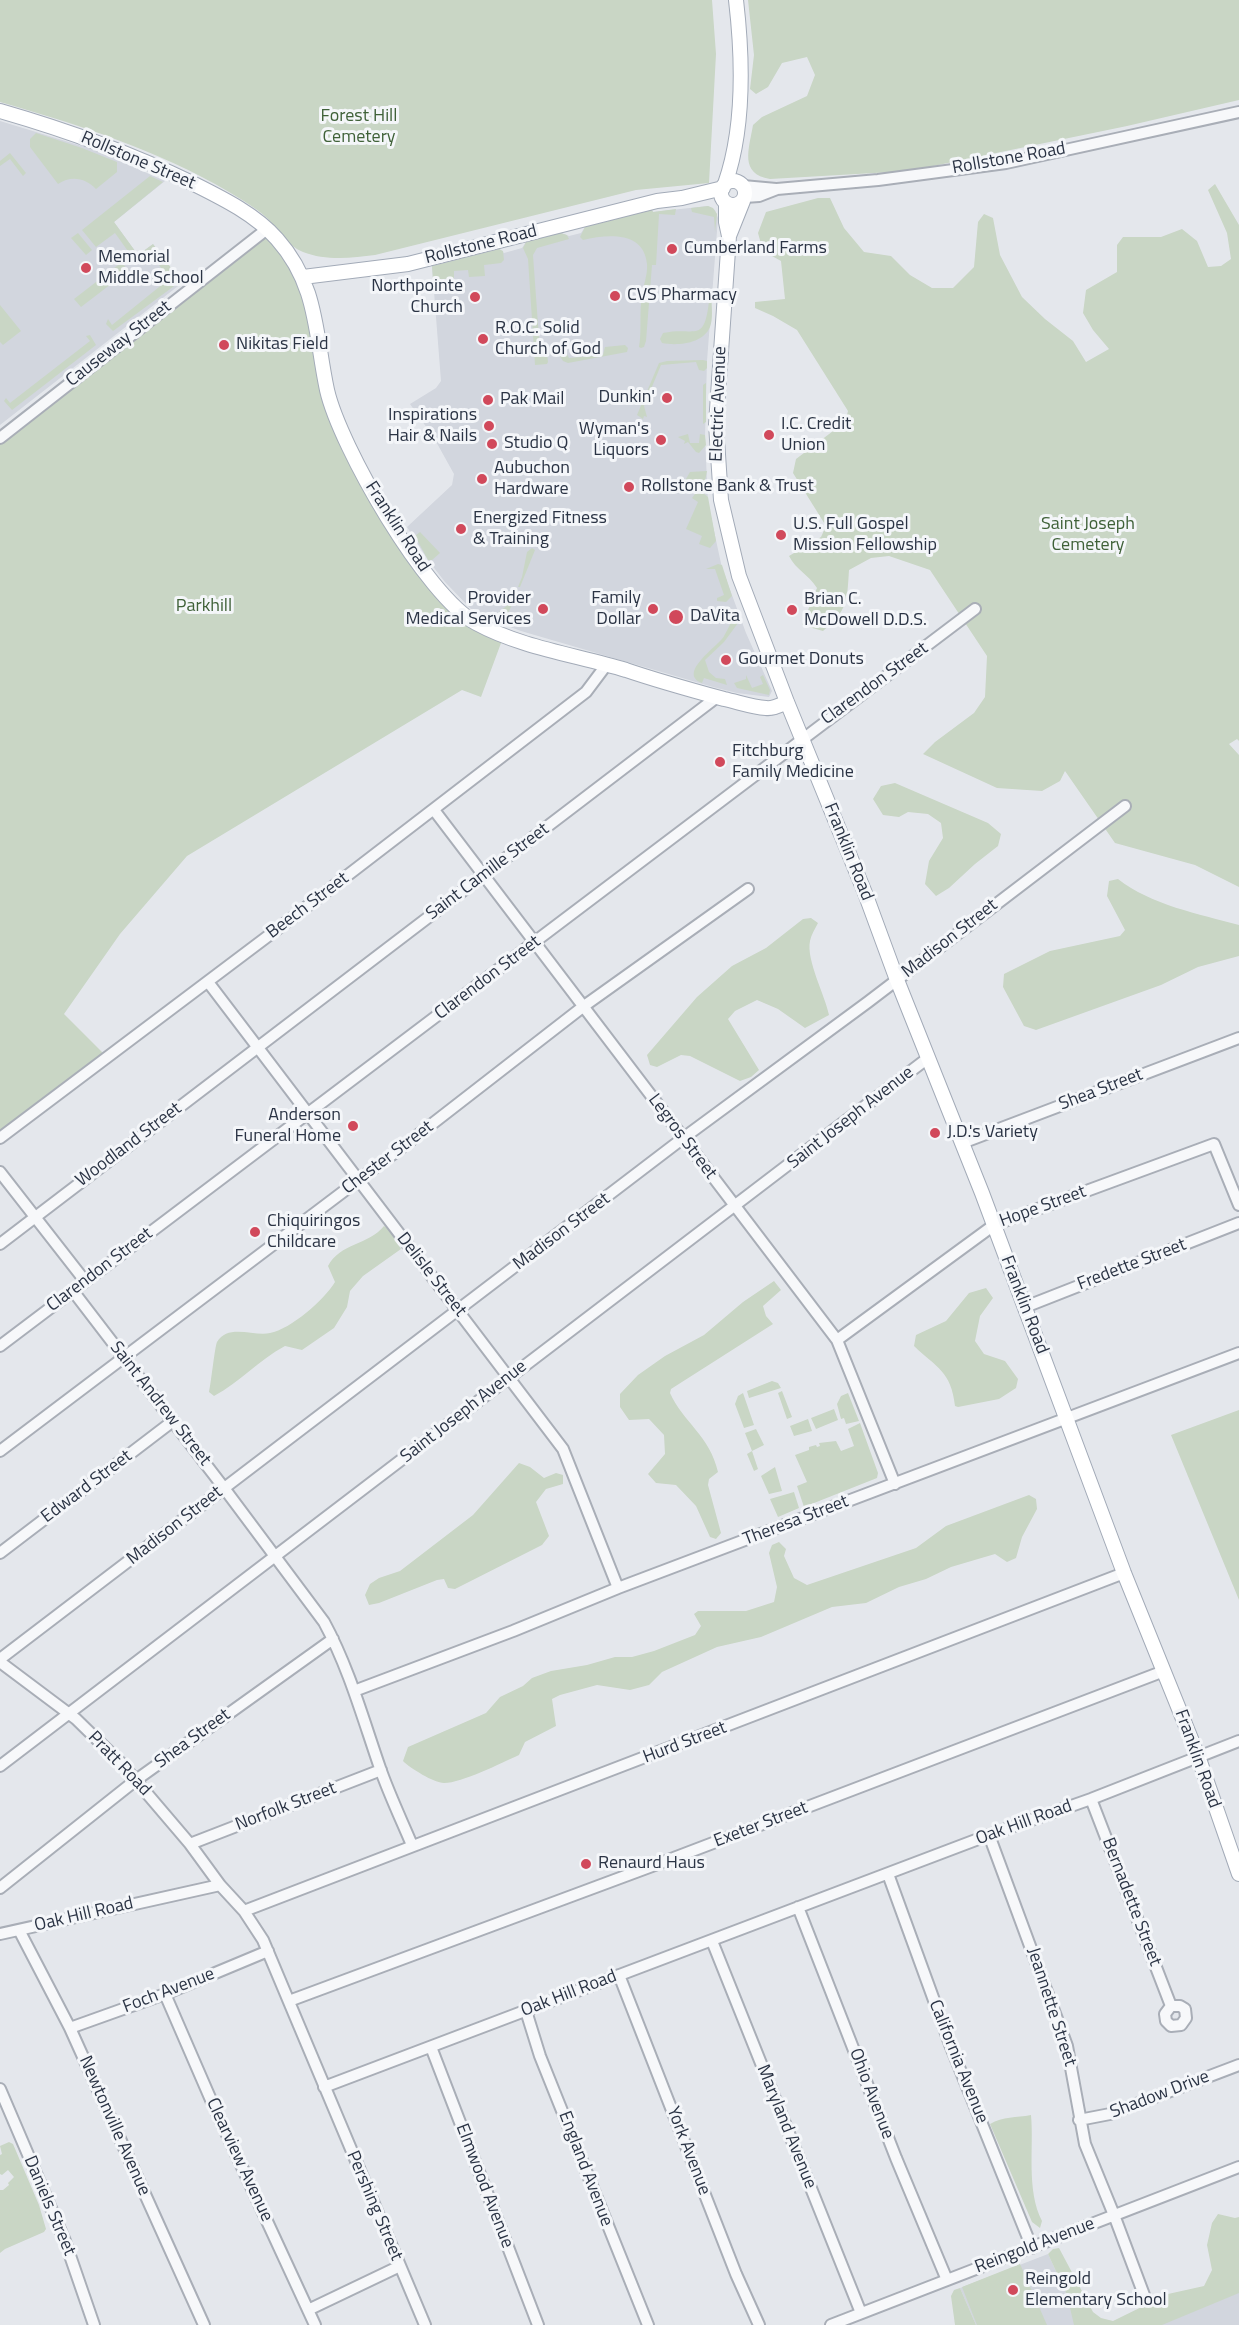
<!DOCTYPE html>
<html>
<head>
<meta charset="utf-8">
<style>
  body { margin:0 }
  canvas { display:block; background:#e4e7ec }
</style>
</head>
<body>
<canvas width="1239" height="2325"></canvas>
<script>
const ctx = document.querySelector('canvas').getContext('2d');
ctx.lineJoin = 'round';
function fillPath(path, color) { ctx.fillStyle = color; ctx.fill(path, 'evenodd'); }
function strokePath(path, color, width, dash) { ctx.strokeStyle = color; ctx.lineWidth = width; ctx.lineCap = dash ? 'butt' : 'round'; ctx.setLineDash(dash || []); ctx.stroke(path); }
function drawText(font, color, halo, rows, align = 'center') {
  ctx.font = font + ' "Titillium Web",sans-serif'; ctx.lineWidth = 6; ctx.setLineDash([]); ctx.textBaseline = 'middle'; ctx.strokeStyle = halo; ctx.fillStyle = color; for (const [text, x, y, turn = 0] of rows) {
    ctx.save(); ctx.translate(x, y); ctx.rotate((+turn || 0) * Math.PI / 180); ctx.textAlign = isNaN(turn) ? turn : align; if (halo) ctx.strokeText(text, 0, 0); ctx.fillText(text, 0, 0); ctx.restore();
  }
}
fillPath(new Path2D(`
  M0,121l95,29 70,31 -51,41 24,33 15,-11 29,39 -182,142z
  M708,206l7,4 3,8 -11,143 -2,77 3,65 14,65 24,65 26,58 -3,6 -32,-4 -24,-6 -192,-56 -35,-13 -15,-9 -26,-27 -17,-22 -21,-33 45,-42 2,-11 -20,-36 -24,-34 26,-16 5,-7 -9,-115 67,-17 5,4 18,-5 4,-6 35,-9 8,3 12,-3 4,-6 67,-17 1,2z
  M1048,2254l19,41 22,30h-113l-16,-37z
  M1239,2278v47h-113z`), '#d2d6de');
fillPath(new Path2D(`
  M0,0h712l4,54 -7,129 -73,7 -261,65c-23,3 -49,6 -72,-3 -16,-6 -24,-22 -36,-34 -11,-10 -25,-18 -38,-26 -71,-42 -150,-67 -229,-90z
  M748,0h491v100l-112,26 -218,45 -139,8c-31,-5 -21,-30 -17,-54l9,-8 45,-21 8,-21 -8,-18 -25,6 -14,24 -12,7 -6,-5 4,-34z
  M36,133l46,15 35,14v10l-21,17c-10,-11 -25,-14 -38,-5l-28,-37v-8z
  M10,153l16,20 -3,3 -13,-17 -10,7v-5z
  M150,176l13,6 -49,40 24,33 15,-11 28,37 -68,50 -7,-7 2,-5 4,6 57,-46 -20,-28 -14,10 -20,-28 -19,14 -14,-17z
  M1215,184l24,41v516l-2,-2 -8,5 10,11v132l-44,-22 -80,-22 -50,-72 -5,10 -18,10 -45,-3 -74,-34 12,-12 39,-29 11,-16 2,-41 -57,-86 -41,-14 -18,2 -22,12c-2,31 -1,40 -26,61l-21,-6 15,-37c-9,-14 -21,-18 -28,-32l32,-19 5,-11 -33,-53 3,-14 49,-37 3,-11 -51,-81 -24,-14 -18,-8v-6l30,-3 -4,-38 -18,-10 -5,-18 8,-21 52,-14h12l14,30 20,24 27,4 19,19 22,13h21l21,-21 4,-45 6,-8 9,4 7,37 22,42 23,22 28,22 13,21 23,-13 -16,-19 -10,-17 3,-23 31,-18v-27l6,-8h38l21,-8 15,12 11,26 13,-1 10,-7 -4,-26 -19,-43z
  M708,206l5,2 4,6 -2,18 -1,-15 -22,-5 -1,-4z
  M676,209l-1,6 -16,-1 -3,51h-4l-6,76 -2,6 -3,1 -2,-1c3,-17 0,-34 3,-51 1,-11 6,-21 5,-32 -3,-33 -39,-30 -64,-24l-3,-3 5,-10 67,-17 1,2z
  M267,229l27,31 44,166 98,161 68,48 -23,62 -19,-7 -275,166 -67,78 -56,80 43,43 -107,81v-700z
  M78,233l14,17 -6,5 -15,-17z
  M561,233l6,2 2,4 -32,9 -4,7 7,97 7,2 1,8 -1,2 -12,1 -7,-106 -5,-11 3,-6z
  M499,249l4,2 1,9 -3,3 -17,2 1,11 -16,1 -1,-7 -14,1v7l-21,2 -1,-14z
  M122,262l6,9 -47,36 -7,-8z
  M711,298c1,8 2,22 -1,29 -7,17 -33,19 -48,16l-2,-4 3,-6c32,-7 41,12 46,-32z
  M0,305l21,26 -18,14 -3,-3z
  M90,335l6,10 -84,65 -8,-9 2,-3 4,5 80,-62 -4,-5z
  M625,345l3,3 -1,4 -59,11 -5,-2 -4,-6 2,-6h3l5,9 34,-3 2,-8z
  M703,360l4,1v7l-3,3 -5,-1 -3,-8 -35,3 -17,41 3,11 -3,-1 -1,3 -6,-4 22,-52 8,-2z
  M706,383v39l-3,2v-39z
  M688,434l2,9h9l1,-9 5,1 1,10 -7,8 -3,-1 -8,-10 -4,2 1,-3 -7,-4z
  M707,471l-2,10 -22,3 7,-12z
  M695,494l8,-1 5,4 8,44 -6,7 -11,-4 3,-8 -16,-7 12,-27 -6,-4z
  M420,532l20,21 -8,7h-4l-13,-24z
  M532,548l3,2 -15,37h-2l4,-10 5,-25z
  M718,564l4,1 10,31 -6,6 -9,-1v-3l7,-3 -9,-26h-9z
  M516,593h2l-13,26h-5l-2,-6 12,-10z
  M737,610l4,9 -17,23 -19,18 4,12 7,6 9,1 2,6 -23,-7 -2,5c-26,-10 18,-38 22,-47 5,-8 8,-17 13,-26z
  M746,675l6,13 11,-4 -3,-7 3,-2 7,15 -1,5 -32,-7 -3,-5 12,-4z
  M895,783l93,40 13,11 -3,12 -23,18 -26,24 -13,8 -11,-12 4,-23 14,-23 -2,-15 -13,-9 -20,-2 -9,5 -16,-2 -10,-16 8,-13z
  M1118,879c33,26 81,35 121,46v31l-41,11 -37,18 -125,45 -12,-4 -21,-39 1,-13 46,-23 70,-15 5,-6 -18,-34 2,-15z
  M811,918l7,5c-3,6 -7,12 -8,18 -4,19 15,54 19,74l-24,13 -27,-19 -21,-9 -22,11 -7,8 31,51 -8,7 -11,4 -50,-25 -9,-1 -24,12 -7,-2 -3,-10 50,-58 35,-31 34,-18 37,-29z
  M384,1226l6,4 11,19 -38,27 -13,15 -3,16 -13,21 -32,22 -17,-4c-26,14 -45,36 -71,50l-5,-4c2,-9 6,-46 8,-50 11,-19 38,-5 53,-9 21,-4 54,-33 65,-51l-7,-16c12,-23 41,-21 56,-40z
  M774,1281l7,9 -18,16 3,10 7,8 -102,65 -1,4c13,29 40,43 48,79l-9,7 -1,6 13,48 -5,6 -6,-2 -14,-31 -20,-21 -20,-2 -8,-9 17,-20 -1,-19 -15,-16 -20,1 -9,-13v-13l18,-19 27,-19 39,-21 39,-33z
  M986,1288l7,10 -13,18 -5,25 9,13 21,7 13,18 -2,9 -17,11 -41,8 -3,-1c-4,-35 -18,-38 -41,-60l2,-11 30,-14 23,-28z
  M772,1381l6,2 3,5 -32,10 -2,-7z
  M782,1391l10,26 -5,2 -9,-26z
  M743,1393l11,32 -10,3 -9,-24 3,-8z
  M848,1393l11,28 -13,3 -2,-6 -3,1 -4,-15 4,-8z
  M834,1409l4,11 -22,9 -5,-11z
  M1239,1410v190l-68,-165z
  M808,1419l4,12 -18,5 -4,-10z
  M860,1423l18,50 -1,5 -73,29 -7,-21 10,-4 -12,-27 14,-5v-3l7,-2 1,2 3,-1 -1,-3 17,-2 5,10 13,-5 -6,-17z
  M756,1429l8,16 -12,6 6,18 -4,2 -7,-17 5,-3 -7,-18z
  M519,1463l11,4 14,11 12,-5 7,2v9l-17,5 -10,13 13,34 -7,9 -87,44 -7,-1 -4,-9 -7,1 -58,23 -10,2 -4,-10 5,-11 9,-6 21,-7 73,-56z
  M775,1467l7,24 -13,3 -8,-18z
  M794,1492l5,16 -21,9 -8,-18z
  M1029,1495l7,4 1,10 -15,28 -6,21 -9,4 -12,-8 -44,13 -25,12 -27,8 -33,16 -34,4 -71,30 -44,10 -55,25 -13,13 -19,5 -33,-5 -37,10 -8,4 4,27 -31,16 -6,13c-18,8 -57,28 -75,28 -10,0 -34,-15 -41,-22l5,-14 78,-34 14,-16 23,-11 9,-8 19,-7 36,-6 28,-8h17l22,-6 41,-16 6,-9 -7,-12 4,-3h48l28,-9 3,-15 -8,-34 3,-8 7,-3 7,7 -2,7 10,22 13,7 109,-37 30,-22z
  M1031,2115c3,33 -5,75 11,106l-2,7 -8,-6 -42,-98c13,-8 26,-6 41,-9z
  M9,2142l4,2 26,61 7,24 -2,3 -39,17 -5,4v-63h3l6,-5 -1,-2 6,-6 -6,-7 -6,5 -2,-1v-19l2,-1 -2,-8z
  M1218,2214l17,4 4,-1v76l-77,32h-88l-7,-30 -19,-41 5,-5 6,-1 34,64 8,6 12,3 55,-27 36,-8 8,-16 -5,-25 5,-22z
  M1020,2264l27,61h-70l-15,-38z
  M960,2288l16,37h-21l-4,-29 3,-6z`), '#c9d6c5');
const minor = new Path2D(`
  M743,186l33,3
  M745,197l14,-1 18,-7 101,-9 128,-17 233,-51
  M0,438l267,-209
  M434,810l403,530 58,144
  M208,982l355,467 55,139
  M0,1138l292,-220 294,-226 21,-28
  M962,1143l277,-105
  M0,1172l85,109
  M0,1244l717,-547
  M73,1291l151,197 100,134c25,46 39,97 56,146 9,26 21,51 32,77
  M1025,1307l214,-84
  M837,1340l157,-115 220,-81 25,61
  M0,1346l975,-737
  M0,1451l405,-306 179,-139 164,-117
  M0,1553l173,-132
  M0,1659l682,-520 186,-137 257,-196
  M0,1662l76,57 45,44 69,81 30,41 24,26 19,29 162,385
  M354,1691l159,-60 105,-43 621,-235
  M0,1766l928,-708
  M1091,1799l80,207 -6,8 1,7 5,5 10,-1 5,-7 -1,-9 -5,-3h-9
  M989,1835l78,211 18,98 29,71 30,80
  M190,1844l191,-74
  M888,1874l63,173 81,201
  M0,1888l136,-108 197,-141
  M798,1907l98,251 51,122
  M244,1911l880,-338
  M19,1930l51,98 134,297
  M0,1934l220,-49
  M712,1941l149,372
  M619,1975l117,299 23,51
  M165,1994l46,106 104,225
  M289,2001l382,-142 493,-188
  M526,2011l14,45 108,269
  M70,2028l95,-34 103,-43
  M431,2047l107,278
  M324,2087l665,-252 102,-36 148,-58
  M0,2089l65,152 29,84
  M1079,2120l31,-6 129,-49
  M308,2310l92,-44
  M831,2325l408,-158`);
const major = new Path2D(`
  M0,111c66,19 130,42 192,72 30,15 63,31 85,56 41,46 38,95 50,151 13,57 99,206 149,233 46,25 101,32 150,47 32,11 65,20 98,29 14,3 28,8 42,9 7,1 14,-3 21,-6
  M721 193a12 12 0 1 1 24 0a12 12 0 1 1-24 0Z
  M725,184c20,-57 18,-124 11,-184
  M743,201l-14,35 -13,188 5,76 18,76 48,126 78,191 32,87 85,213 142,380 74,183 41,118
  M726,203v19l3,14
  M303,277l105,-13 249,-63 25,-3 41,-10`);
strokePath(minor, '#a9aeb7', 14);
strokePath(major, '#a3abb8', 16);
strokePath(minor, '#f7f8fa', 10);
strokePath(major, '#fff', 14);
for (const [x, y, r, color] of [
  [672,249,6,"#d1495b"],
  [86,268,6,"#d1495b"],
  [615,296,6,"#d1495b"],
  [475,297,6,"#d1495b"],
  [483,339,6,"#d1495b"],
  [224,345,6,"#d1495b"],
  [667,398,6,"#d1495b"],
  [488,400,6,"#d1495b"],
  [489,426,6,"#d1495b"],
  [769,435,6,"#d1495b"],
  [661,440,6,"#d1495b"],
  [492,444,6,"#d1495b"],
  [482,479,6,"#d1495b"],
  [629,487,6,"#d1495b"],
  [461,529,6,"#d1495b"],
  [781,535,6,"#d1495b"],
  [543,609,6,"#d1495b"],
  [653,609,6,"#d1495b"],
  [792,610,6,"#d1495b"],
  [676,617,8,"#d1495b"],
  [726,660,6,"#d1495b"],
  [720,762,6,"#d1495b"],
  [353,1126,6,"#d1495b"],
  [935,1133,6,"#d1495b"],
  [255,1232,6,"#d1495b"],
  [586,1864,6,"#d1495b"],
  [1013,2290,6,"#d1495b"]
]) { const dot = new Path2D(); dot.arc(x, y, r, 0, 2 * Math.PI); ctx.fillStyle = color; ctx.fill(dot); strokePath(dot, '#f4f6f9', 2); }
drawText('18px', '#3f6138', '#f4f6f9', [
  ["Forest Hill",359,117],
  ["Cemetery",359,138],
  ["Saint Joseph",1088,525],
  ["Cemetery",1088,546],
  ["Parkhill",204,607]
]);
drawText('18px', '#2b3445', '#f4f6f9', [
  ["Rollstone Road",1009,159,-10],
  ["Rollstone Street",138,161,23],
  ["Rollstone Road",481,245,-14],
  ["Causeway Street",119,344,-38],
  ["Electric Avenue",719,404,-88],
  ["Franklin Road",397,527,57],
  ["Clarendon Street",875,684,-36],
  ["Franklin Road",848,852,68],
  ["Saint Camille Street",488,872,-37],
  ["Beech Street",308,906,-37],
  ["Madison Street",950,939,-38],
  ["Clarendon Street",488,978,-37],
  ["Shea Street",1101,1090,-21],
  ["Saint Joseph Avenue",851,1118,-38],
  ["Legros Street",682,1137,53],
  ["Woodland Street",129,1145,-37],
  ["Chester Street",388,1158,-37],
  ["Hope Street",1043,1207,-20],
  ["Madison Street",562,1232,-37],
  ["Fredette Street",1132,1265,-21],
  ["Clarendon Street",100,1270,-37],
  ["Delisle Street",431,1275,52],
  ["Franklin Road",1024,1305,69],
  ["Saint Andrew Street",160,1404,52],
  ["Saint Joseph Avenue",464,1412,-38],
  ["Edward Street",87,1487,-37],
  ["Theresa Street",796,1521,-21],
  ["Madison Street",175,1526,-38],
  ["Shea Street",193,1739,-36],
  ["Hurd Street",685,1743,-21],
  ["Franklin Road",1197,1759,70],
  ["Pratt Road",119,1764,46],
  ["Norfolk Street",286,1807,-21],
  ["Oak Hill Road",1024,1823,-20],
  ["Exeter Street",761,1825,-21],
  ["Bernadette Street",1131,1902,69],
  ["Oak Hill Road",84,1915,-13],
  ["Foch Avenue",169,1991,-21],
  ["Oak Hill Road",569,1994,-21],
  ["Jeannette Street",1051,2007,72],
  ["California Avenue",958,2062,68],
  ["Ohio Avenue",871,2094,69],
  ["Shadow Drive",1160,2095,-21],
  ["Newtonville Avenue",114,2126,66],
  ["Maryland Avenue",786,2127,68],
  ["York Avenue",688,2151,69],
  ["Clearview Avenue",239,2160,65],
  ["England Avenue",585,2169,69],
  ["Elmwood Avenue",484,2186,69],
  ["Daniels Street",49,2206,67],
  ["Pershing Street",374,2206,67],
  ["Reingold Avenue",1035,2246,-21]
]);
drawText('18px', '#2b3445', '#f4f6f9', [
  ["Cumberland Farms",684,249],
  ["Memorial",98,258],
  ["Middle School",98,279],
  ["Northpointe",463,287,"right"],
  ["Church",463,308,"right"],
  ["CVS Pharmacy",627,296],
  ["R.O.C. Solid",495,329],
  ["Church of God",495,350],
  ["Nikitas Field",236,345],
  ["Dunkin'",655,398,"right"],
  ["Pak Mail",500,400],
  ["Inspirations",477,416,"right"],
  ["Hair & Nails",477,437,"right"],
  ["I.C. Credit",781,425],
  ["Union",781,446],
  ["Wyman's",649,430,"right"],
  ["Liquors",649,451,"right"],
  ["Studio Q",504,444],
  ["Aubuchon",494,469],
  ["Hardware",494,490],
  ["Rollstone Bank & Trust",641,487],
  ["Energized Fitness",473,519],
  ["& Training",473,540],
  ["U.S. Full Gospel",793,525],
  ["Mission Fellowship",793,546],
  ["Provider",531,599,"right"],
  ["Medical Services",531,620,"right"],
  ["Family",641,599,"right"],
  ["Dollar",641,620,"right"],
  ["Brian C.",804,600],
  ["McDowell D.D.S.",804,621],
  ["DaVita",690,617],
  ["Gourmet Donuts",738,660],
  ["Fitchburg",732,752],
  ["Family Medicine",732,773],
  ["Anderson",341,1116,"right"],
  ["Funeral Home",341,1137,"right"],
  ["J.D.'s Variety",947,1133],
  ["Chiquiringos",267,1222],
  ["Childcare",267,1243],
  ["Renaurd Haus",598,1864],
  ["Reingold",1025,2280],
  ["Elementary School",1025,2301]
], 'left');
</script>
</body>
</html>
